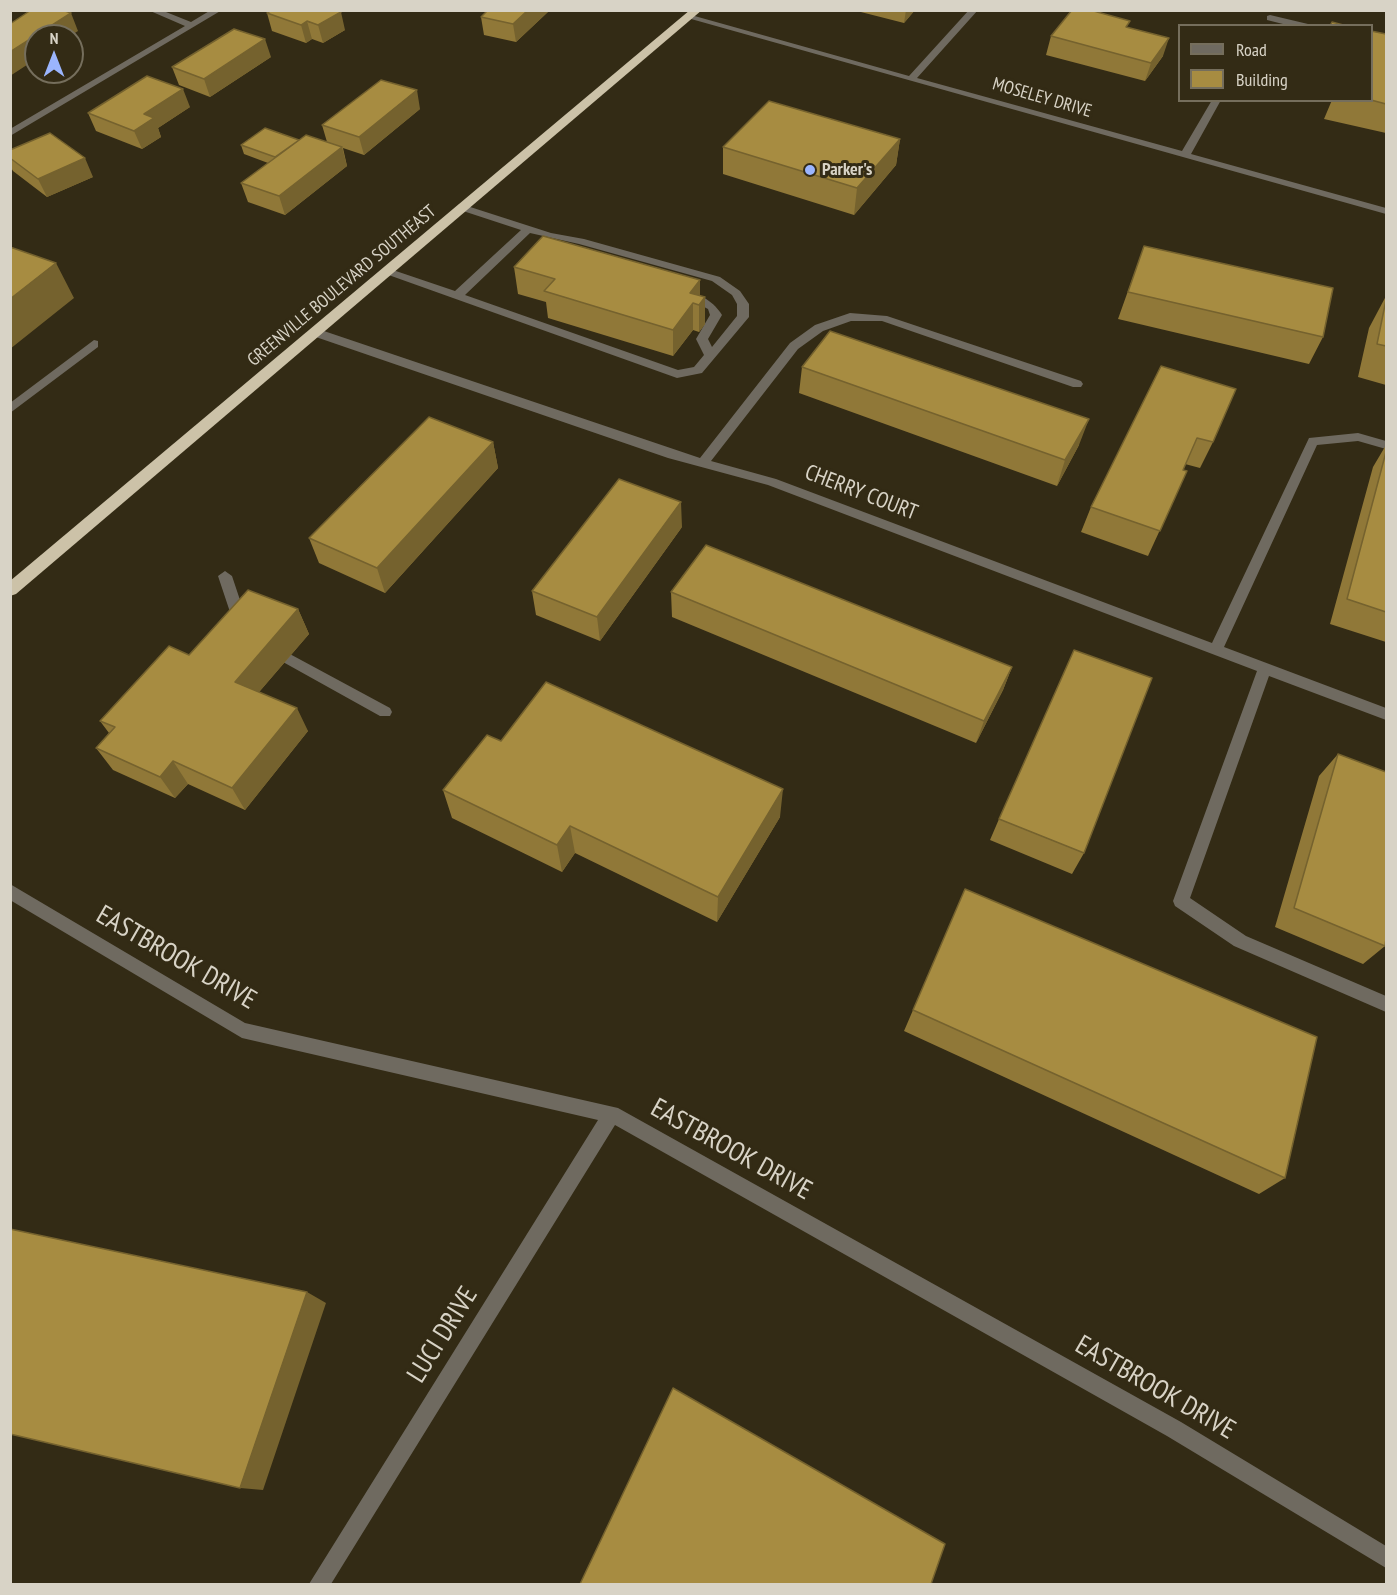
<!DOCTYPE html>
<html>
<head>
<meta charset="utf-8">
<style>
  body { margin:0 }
  #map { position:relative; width:1397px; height:1595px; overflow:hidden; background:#332b15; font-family:"PT Sans Narrow",sans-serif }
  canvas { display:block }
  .frame { position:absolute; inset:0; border:12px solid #d8d3c6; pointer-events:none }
  .legend { position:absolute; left:1178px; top:24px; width:195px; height:78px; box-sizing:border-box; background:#332b15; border:2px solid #756e5c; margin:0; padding:8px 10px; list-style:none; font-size:18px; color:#d8d3c6 }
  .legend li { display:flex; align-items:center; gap:12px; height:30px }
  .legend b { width:30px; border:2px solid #756e5c }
  .north { position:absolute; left:24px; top:24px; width:60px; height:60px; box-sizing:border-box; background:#332b15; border:2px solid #756e5c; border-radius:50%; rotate:0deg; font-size:16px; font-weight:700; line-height:24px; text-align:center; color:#d8d3c6 }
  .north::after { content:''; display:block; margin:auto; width:21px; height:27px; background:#9bb5fd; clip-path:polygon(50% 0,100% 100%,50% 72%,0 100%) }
</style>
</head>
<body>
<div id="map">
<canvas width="1397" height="1595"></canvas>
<div class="frame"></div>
<ul class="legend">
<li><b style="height:8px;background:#6f6a60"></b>Road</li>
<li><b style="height:16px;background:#a78c41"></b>Building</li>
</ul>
<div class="north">N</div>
</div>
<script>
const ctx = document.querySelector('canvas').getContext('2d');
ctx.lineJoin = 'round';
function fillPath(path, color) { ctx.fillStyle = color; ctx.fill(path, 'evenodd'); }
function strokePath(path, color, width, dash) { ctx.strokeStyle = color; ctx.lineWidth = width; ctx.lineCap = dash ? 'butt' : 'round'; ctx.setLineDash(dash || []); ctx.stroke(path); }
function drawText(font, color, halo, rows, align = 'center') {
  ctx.font = font + ' "PT Sans Narrow",sans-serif'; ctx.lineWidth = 6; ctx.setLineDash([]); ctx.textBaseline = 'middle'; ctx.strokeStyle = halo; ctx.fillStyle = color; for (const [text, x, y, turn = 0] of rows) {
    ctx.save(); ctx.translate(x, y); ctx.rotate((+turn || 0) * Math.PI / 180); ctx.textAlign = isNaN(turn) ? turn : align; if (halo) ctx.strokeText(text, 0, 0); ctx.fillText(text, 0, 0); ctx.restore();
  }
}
fillPath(new Path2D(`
  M148,10h13l30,12 20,-12h11l-212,126v-7l175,-103z
  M969,10h9l-61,68 265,73 30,-51h9l-30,54 195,54v6l-702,-197 7,-2 218,61z
  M1270,15l38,9 1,2h-18l-24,-6v-4z
  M464,205l87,28 33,6 136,38 20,14 9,13v13l-47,56 -25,5 -294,-105v-4l4,-1 68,23 66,-61 -61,-20 -1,-2zM530,233l49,11 133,37 20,14 5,9v12l-25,31 -4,-8 14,-24c-7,-12 -25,-25 -39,-23v4l25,13 2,6 -14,24 8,16 -10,12 -16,3 -213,-75z
  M850,313l37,3 194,65 2,3 -2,3h-8l-191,-66h-31l-28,10 -25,18 -87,112 65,18 436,164 97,-205 49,-5 28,8v8l-28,-8 -41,4 -93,202 162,61v12l-117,-44 -79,222 56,38 140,60v16l-152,-66 -59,-40 -2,-5 84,-230 -489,-186 -100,-27 -358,-123 -2,-3 6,-4 4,1 382,129 90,-115 25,-18z
  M94,340l4,1v6l-88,66v-10z
  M225,571l7,5 16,48 -2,4h-10l-2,-4 -16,-48z
  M288,653l102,55 2,4 -2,4h-10l-97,-54 -2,-4z
  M10,884l235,139 373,85 563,314 205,124v22l-219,-132 -552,-311 -284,459h-22l289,-464 -356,-82 -232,-138z`), '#6f6a60');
fillPath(new Path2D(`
  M690,10h12l-686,584 -6,2v-15z`), '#ccc2a8');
fillPath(new Path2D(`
  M550,10l-34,32 -32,-7 -3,-18z
  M853,10h62l-11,13z
  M267,13l78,17 -22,13 -11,-4 -6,4 -34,-12z
  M1128,27l35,29 -18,25 -99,-26 5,-19z
  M1386,34v99l-62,-14 8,-19h39z
  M271,57l-61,40 -31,-12 -7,-18z
  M190,107l-32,21 3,9 -19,12 -46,-18 -8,-18z
  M420,109l-56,46 -21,-7 4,18 -62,49 -37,-13 -7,-19 27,-20 -24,-9 -3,-9 58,-5 28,2 -5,-17z
  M900,139l-4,26 -42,50 -131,-41v-27z
  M10,150l83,27 -46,20 -34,-26 -3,-5z
  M1144,246l179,91 -14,27 -191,-45z
  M514,267l186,13v16l5,28 -6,8 -6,-2 -20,26 -125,-38 -2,-16 -28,-8z
  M1386,296v89l-28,-8 11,-49z
  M1161,366l52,76 -13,26 -15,-4 -2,6 4,1 -39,85 -67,-24 10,-25z
  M802,367l277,78 -22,41 -258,-93z
  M493,442l5,26 -113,125 -66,-30 -10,-25z
  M1386,445v197l-56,-18 43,-157z
  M682,527l-82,114 -64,-26 -4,-24z
  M671,592l341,75 -9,23 -27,53 -304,-126z
  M298,609l11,25 -50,58 49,39 -63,79 -57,-26 -13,14 -62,-28 -17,-22 13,-15 -9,-12 89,-66z
  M501,741l279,76 -63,105 -142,-69 -13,19 -110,-54 -9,-28z
  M1338,754l47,192 -22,18 -88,-37 44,-151z
  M999,819l85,34 -12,21 -82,-34z
  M965,889l320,289 -26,16 -355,-163z`), '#907838');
fillPath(new Path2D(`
  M528,10h22l-34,32 -3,-18z
  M906,10h9l-11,13z
  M341,12l4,18 -22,13 -5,-18z
  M71,13l7,18 -8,5h-34v23l-26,17v-24z
  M307,21l5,18 -6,4 -5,-18z
  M1169,38l-6,18 -18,25 6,-18z
  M265,39l6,18 -61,40 -6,-18z
  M183,89l7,18 -32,21 3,9 -19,12 -8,-18 10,-17z
  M417,90l3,19 -56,46 -5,-18z
  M900,139l-4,26 -42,50 3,-27z
  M342,147l5,19 -62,49 -6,-19z
  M85,158l8,19 -46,20 -9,-18z
  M56,263l18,35 -64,51v-50z
  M700,280v24l5,-7v27l-6,8v-27l-6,-2v27l-20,26v-26l17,-37z
  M1089,419l-10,26 -22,41 8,-26z
  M493,442l5,26 -113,125 -8,-25z
  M681,502l1,25 -82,114 -3,-24z
  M298,609l11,25 -61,71 -13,-23z
  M1012,667l-9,23 -27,53 8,-22z
  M297,708l11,23 -63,79 -13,-22z
  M173,761l15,23 -13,14 -15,-21z
  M783,789l-3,28 -63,105 1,-25z
  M570,826l5,27 -13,19 -5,-27z
  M307,1292l19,11 -63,187 -23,-2z`), '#75622e');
const building = new Path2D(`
  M31,10h31l9,3 -61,39v-28z
  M272,10h66l3,2 -23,13 -11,-4 -6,4 -34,-12z
  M488,10h40l-15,14 -32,-7z
  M1072,10h18l40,11 -4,6 43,11 -18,25 -100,-27z
  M1332,22l15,4h-17z
  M234,29l31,10 -61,40 -32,-12z
  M1371,31l15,3v70l-15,-4z
  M147,76l36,13 -39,25 10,4 -20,13 -46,-18z
  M381,80l36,10 -58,47 -37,-12z
  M769,101l131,38 -43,49 -134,-41z
  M265,128l34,12 -24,17 -34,-12z
  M50,133l35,25 -47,21 -28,-21v-8z
  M306,135l36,12 -63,49 -38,-13z
  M543,236l157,44 -10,13 15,4 -6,8 -6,-2 -20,27 -129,-39 11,-12 -41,-12z
  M1144,246l189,42 -10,49 -195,-45z
  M10,247l46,16 -46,36z
  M1386,300v46l-9,-2z
  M830,331l259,88 -24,41 -263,-93z
  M1161,366l75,23 -23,53 -16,-4 -14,32 4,1 -27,60 -69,-24z
  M429,417l64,25 -116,126 -68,-30z
  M1386,452v160l-39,-13z
  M619,479l62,23 -84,115 -65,-26z
  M706,545l306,122 -28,54 -313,-129z
  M248,590l50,19 -63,73 62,26 -65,80 -59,-27 -13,16 -64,-29 19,-21 -15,-6 69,-75 20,9z
  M1074,650l78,28 -68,175 -85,-34z
  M546,682l237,107 -65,108 -148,-71 -13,19 -114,-55 44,-55 14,6z
  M1338,754l48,18v166l-1,8 -91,-38z
  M965,889l352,148 -32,141 -372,-168z
  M10,1229l297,63 -67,196 -230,-54z
  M673,1388l272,156 -14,40h-351z`);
fillPath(building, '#a78c41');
strokePath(building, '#75622e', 1.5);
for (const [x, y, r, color] of [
  [810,170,6,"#9bb5fd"]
]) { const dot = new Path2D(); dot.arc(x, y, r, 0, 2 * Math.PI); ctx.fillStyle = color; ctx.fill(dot); strokePath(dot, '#332b15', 2); }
drawText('18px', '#d8d3c6', '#332b15', [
  ["MOSELEY DRIVE",1042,98,16],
  ["GREENVILLE BOULEVARD SOUTHEAST",342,286,-40]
]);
drawText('bold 18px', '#d8d3c6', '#332b15', [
  ["Parker's",822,170]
], 'left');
drawText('22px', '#d8d3c6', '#332b15', [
  ["CHERRY COURT",861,493,21]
]);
drawText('27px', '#d8d3c6', '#332b15', [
  ["EASTBROOK DRIVE",176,958,30],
  ["EASTBROOK DRIVE",731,1150,29],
  ["LUCI DRIVE",443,1335,-58],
  ["EASTBROOK DRIVE",1155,1388,30]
]);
</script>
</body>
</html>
